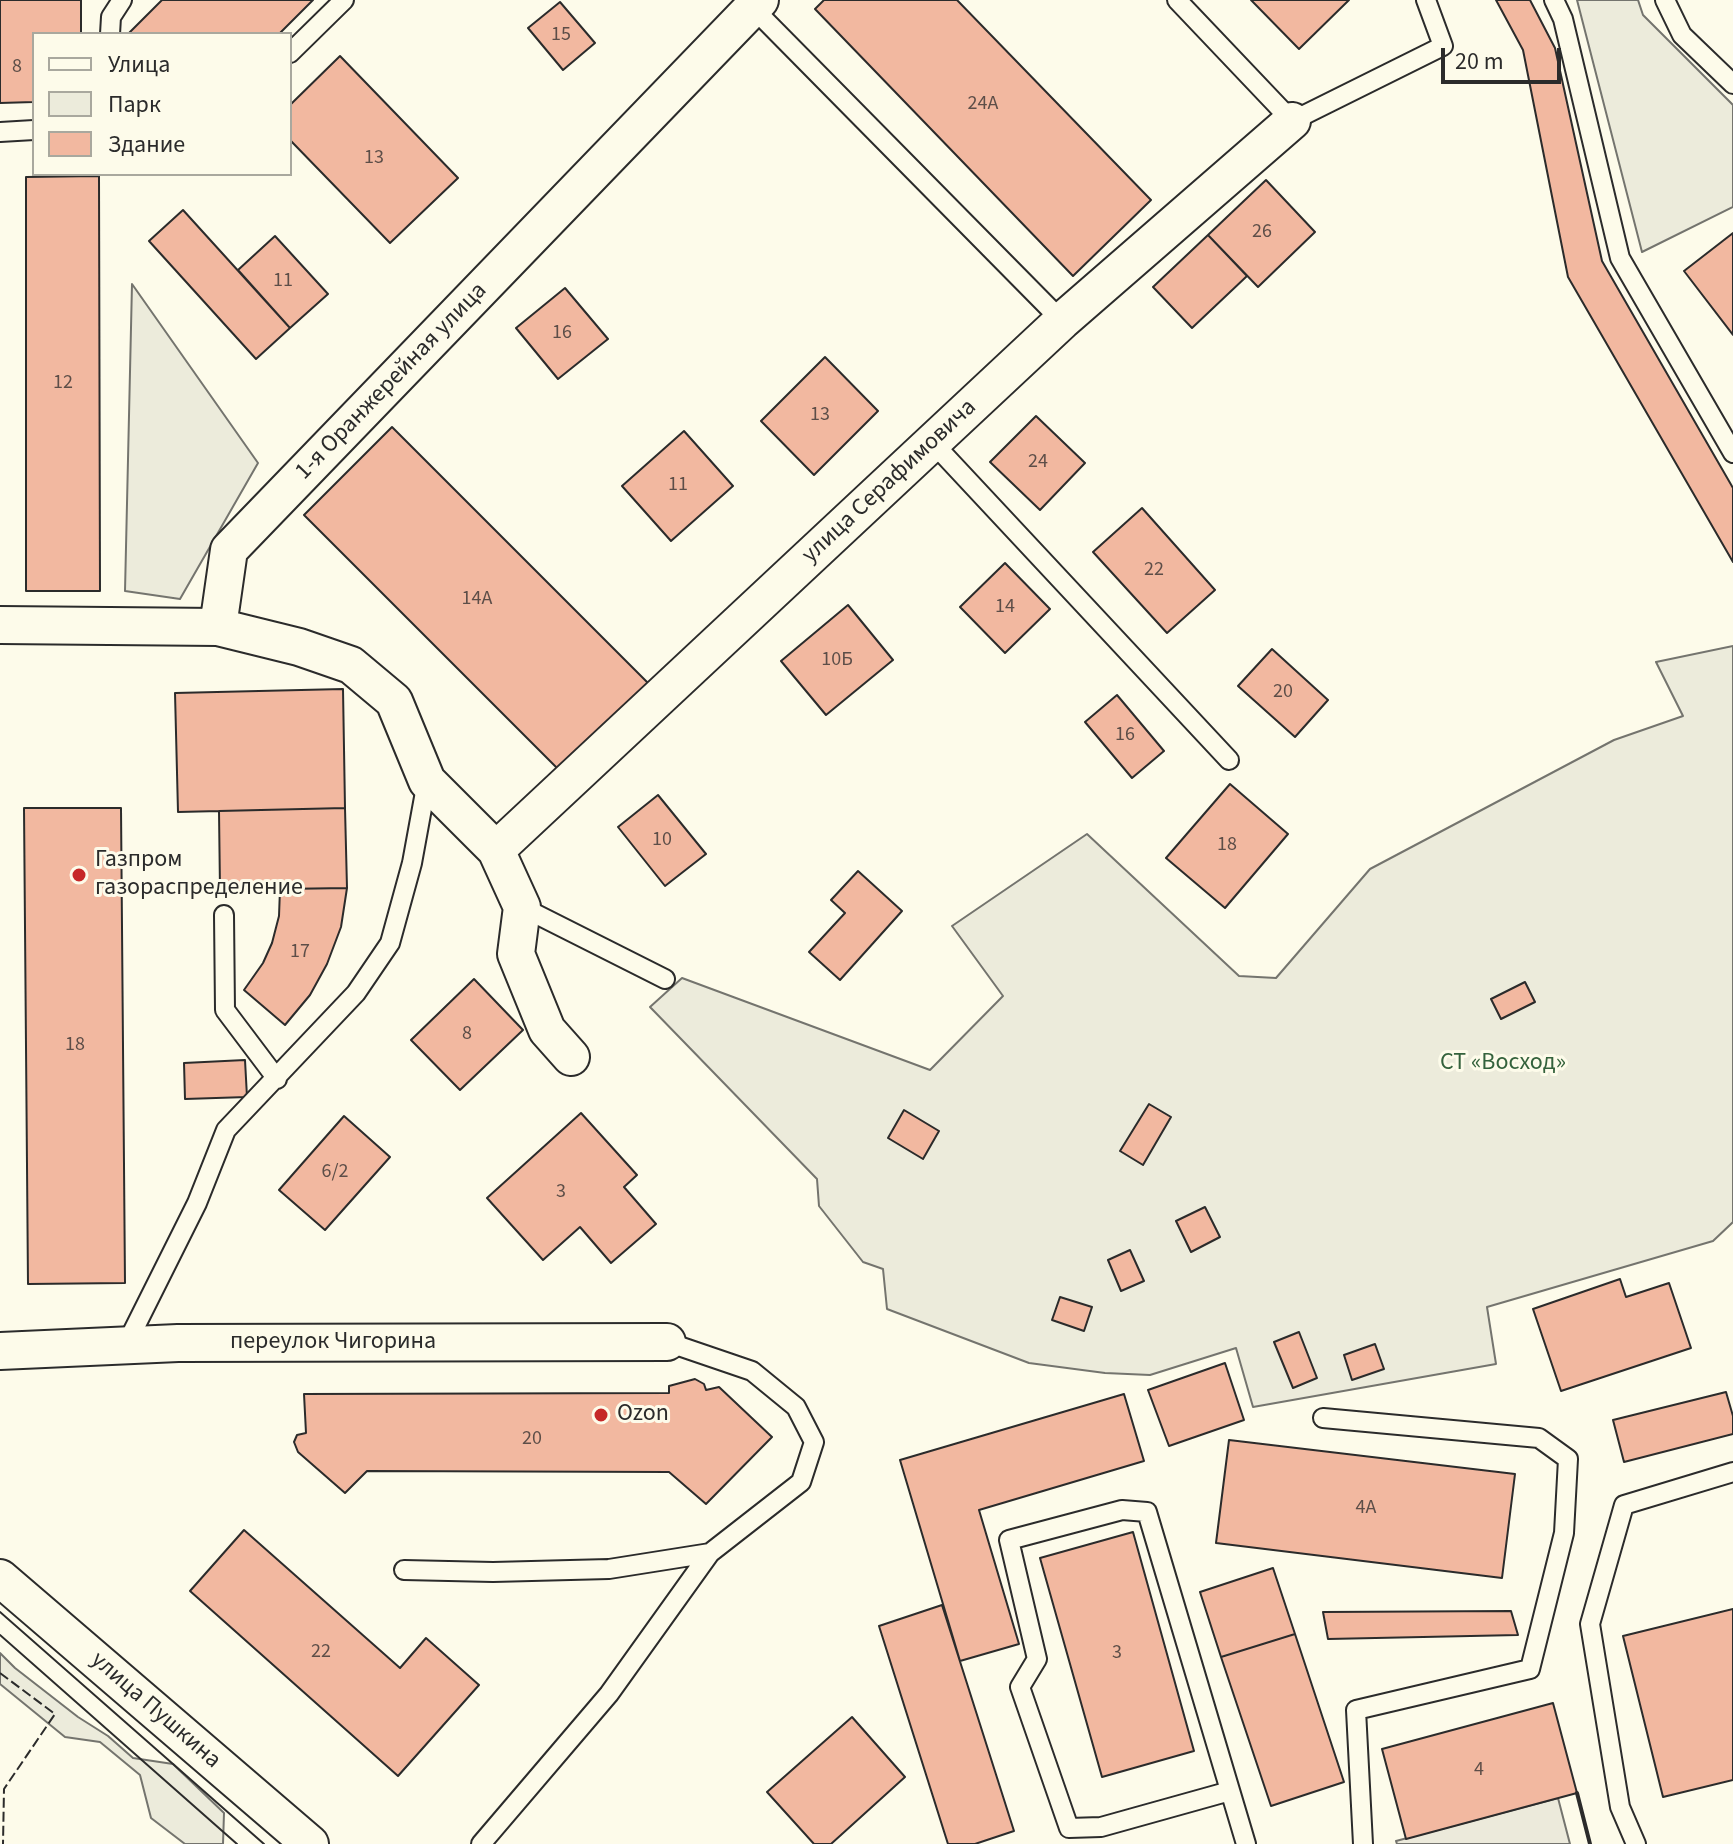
<!DOCTYPE html>
<html>
<head>
<meta charset="utf-8">
<style>
  body { margin:0 }
  #map { position:relative; width:1733px; height:1844px; overflow:hidden; background:#fdfbea; font-family:"Source Sans 3",sans-serif }
  canvas { display:block }
  .legend { position:absolute; left:32px; top:32px; width:260px; height:144px; box-sizing:border-box; background:#fdfbea; border:2px solid #a9a89e; margin:0; padding:10px 14px; list-style:none; font-size:24px; color:#2b2b2b }
  .legend li { display:flex; align-items:center; gap:16px; height:40px }
  .legend b { width:40px; border:2px solid #a9a89e }
  .scale { position:absolute; left:1441px; top:48px; width:120px; height:36px; box-sizing:border-box; border:4px solid #2b2b2b; border-top:0; padding-left:10px; font-size:24px; line-height:28px; white-space:nowrap; color:#2b2b2b; -webkit-text-stroke:6px #fdfbea; paint-order:stroke }
</style>
</head>
<body>
<div id="map">
<canvas width="1733" height="1844"></canvas>
<ul class="legend">
<li><b style="height:10px;background:#fdfbea"></b>Улица</li>
<li><b style="height:22px;background:#ecebdb"></b>Парк</li>
<li><b style="height:22px;background:#f2b8a0"></b>Здание</li>
</ul>
<div class="scale">20 m</div>
</div>
<script>
const ctx = document.querySelector('canvas').getContext('2d');
ctx.lineJoin = 'round';
function fillPath(path, color) { ctx.fillStyle = color; ctx.fill(path, 'evenodd'); }
function strokePath(path, color, width, dash) { ctx.strokeStyle = color; ctx.lineWidth = width; ctx.lineCap = dash ? 'butt' : 'round'; ctx.setLineDash(dash || []); ctx.stroke(path); }
function drawText(font, color, halo, rows, align = 'center') {
  ctx.font = font + ' "Source Sans 3",sans-serif'; ctx.lineWidth = 6; ctx.setLineDash([]); ctx.textBaseline = 'middle'; ctx.strokeStyle = halo; ctx.fillStyle = color; for (const [text, x, y, turn = 0] of rows) {
    ctx.save(); ctx.translate(x, y); ctx.rotate((+turn || 0) * Math.PI / 180); ctx.textAlign = isNaN(turn) ? turn : align; if (halo) ctx.strokeText(text, 0, 0); ctx.fillText(text, 0, 0); ctx.restore();
  }
}
const green = new Path2D(`
  M1577,0h61l5,15 90,90v102l-91,45z
  M132,284l126,179 -78,136 -55,-8z
  M1733,646v576l-20,19 -226,66 9,57 -243,43 -17,-59 -86,27 -45,-2 -76,-10 -142,-54 -4,-40 -20,-7 -44,-56 -2,-27 -167,-172 32,-29 248,92 73,-74 -51,-70 135,-92 152,142 37,2 94,-109 244,-129 69,-24 -27,-54z
  M0,1653l15,15 63,49 30,19 25,22 40,6 51,49 -1,31h-38l-34,-26 -11,-43 -40,-33 -35,-5 -65,-53z`);
fillPath(green, '#ecebdb');
strokePath(green, '#74746e', 2);
const parking = new Path2D(`
  M1558,1798l12,46h-173l-1,-3z`);
fillPath(parking, '#eceadb');
strokePath(parking, '#74746e', 2);
const building = new Path2D(`
  M0,0h81v34h-47v68l-34,1z
  M162,0h151l-34,34h-151z
  M824,0h133l194,200 -78,76 -258,-267z
  M1251,0h98l-50,49z
  M1496,0h34l25,48 47,213 131,227v74l-165,-285 -45,-227z
  M560,2l35,41 -32,27 -35,-42z
  M340,56l118,122 -68,65 -100,-103v-35z
  M99,176l1,415h-74v-414z
  M1266,180l49,52 -57,55 -50,-52z
  M183,210l107,118 -34,31 -107,-118z
  M1733,233v102l-49,-64z
  M1208,235l39,41 -55,52 -39,-41z
  M275,236l53,58 -38,34 -52,-58z
  M565,288l43,51 -50,40 -42,-51z
  M825,357l53,54 -64,64 -53,-54z
  M1036,416l49,47 -45,47 -50,-48z
  M392,427l258,258 -88,88 -258,-258z
  M684,431l49,55 -62,55 -49,-55z
  M1142,508l73,82 -48,43 -74,-81z
  M1005,563l45,46 -45,44 -45,-46z
  M848,605l45,55 -67,55 -45,-54z
  M1272,649l56,51 -33,37 -57,-51z
  M343,689l2,119 -167,4 -3,-119z
  M1117,695l47,56 -32,27 -47,-56z
  M1230,784l58,50 -63,74 -59,-50z
  M658,795l48,59 -41,32 -47,-59z
  M24,808h97l4,475 -97,1z
  M345,808l2,80 -127,2 -1,-79z
  M858,871l44,40 -62,69 -31,-28 36,-39 -14,-13z
  M347,888l-6,39 -14,37 -17,31 -25,30 -41,-35 19,-27 9,-20 7,-27 1,-27z
  M474,979l49,51 -63,60 -49,-50z
  M1525,982l10,20 -34,17 -10,-20z
  M245,1060l2,37 -62,2 -1,-36z
  M1149,1104l22,13 -28,48 -23,-14z
  M904,1110l35,21 -16,28 -35,-21z
  M581,1113l56,62 -13,12 32,37 -45,39 -31,-36 -37,33 -56,-62z
  M344,1116l46,41 -65,73 -46,-40z
  M1205,1207l15,30 -29,15 -15,-31z
  M1130,1250l14,31 -23,10 -13,-31z
  M1620,1279l6,18 43,-14 22,65 -130,43 -28,-82z
  M1060,1297l32,10 -8,24 -32,-11z
  M1299,1332l18,46 -24,10 -19,-46z
  M1375,1344l9,25 -32,11 -8,-25z
  M1225,1363l19,57 -75,26 -21,-56z
  M695,1379l9,5 2,6 13,-3 53,50 -66,67 -37,-32 -302,-1 -22,22 -47,-41 -4,-10 3,-7 9,-2 -2,-39 365,-1v-7z
  M1726,1392l7,24v18l-109,28 -11,-42z
  M1124,1394l20,67 -165,49 40,134 -59,17 -60,-201z
  M1229,1440l286,34 -13,104 -286,-35z
  M244,1530l156,138 26,-30 53,47 -81,91 -208,-185z
  M1133,1532l61,219 -92,26 -62,-219z
  M1273,1568l22,66 -74,23 -21,-65z
  M942,1605l72,226 -39,13h-27l-69,-218z
  M1733,1609v171l-70,17 -40,-161z
  M1511,1611l7,24 -190,4 -5,-27z
  M1295,1634l49,148 -73,24 -50,-149z
  M1553,1703l24,90 -171,46 -24,-90z
  M852,1717l53,60 -74,67h-17l-47,-52z`);
fillPath(building, '#f2b8a0');
strokePath(building, '#2b2b2b', 2);
const lane = new Path2D(`
  M1177,0l115,121 151,-75 -17,-46
  M1554,0l9,19 57,239 113,195
  M1665,0l17,35 51,49
  M749,4l313,317
  M110,34l1,-17 11,-17
  M290,53l54,-53
  M0,132l34,-2
  M933,443l296,317
  M522,907l143,72
  M224,915l1,95 52,69
  M126,1345l71,-142 29,-73 130,-137 34,-50 22,-80 15,-82
  M1323,1418l216,20 29,21 -4,74 -34,136 -174,41 7,134
  M404,1570l89,2 116,-3 101,-16 91,-71 13,-40 -18,-35 -44,-36 -85,-29
  M1230,1791l-129,36 -32,1 -49,-141 17,-28 -28,-119 113,-30 25,2 99,332
  M481,1844l128,-150 101,-141
  M1636,1844l-16,-37 -30,-183 34,-119 109,-33`);
const street = new Path2D(`
  M0,625l218,2 11,-77 531,-550
  M218,627l81,20 52,18 43,36 33,80 69,69 26,57 -6,47 31,76 24,27
  M496,850l566,-529 230,-200
  M0,1351l178,-8 489,-1
  M0,1578l310,266`);
strokePath(lane, '#2b2b2b', 22);
strokePath(street, '#2b2b2b', 40);
strokePath(lane, '#fdfbea', 18);
strokePath(street, '#fdfbea', 36);
strokePath(new Path2D(`
  M0,1612l264,232
  M0,1635l237,209`), '#2b2b2b', 2);
strokePath(new Path2D(`
  M0,1673l55,41 -51,75 -1,55`), '#2b2b2b', 2, [10, 4]);
strokePath(new Path2D(`
  M1577,1793l13,51`), '#2b2b2b', 4);
for (const [x, y, r, color] of [
  [79,875,8,"#c62828"],
  [601,1415,8,"#c62828"]
]) { const dot = new Path2D(); dot.arc(x, y, r, 0, 2 * Math.PI); ctx.fillStyle = color; ctx.fill(dot); strokePath(dot, '#fdfbea', 3); }
drawText('20px', '#5d4e48', null, [
  ["15",561,36],
  ["8",17,68],
  ["24А",983,105],
  ["13",374,159],
  ["26",1262,233],
  ["11",283,282],
  ["16",562,334],
  ["12",63,384],
  ["13",820,416],
  ["24",1038,463],
  ["11",678,486],
  ["22",1154,571],
  ["14А",477,600],
  ["14",1005,608],
  ["10Б",837,661],
  ["20",1283,693],
  ["16",1125,736],
  ["10",662,841],
  ["18",1227,846],
  ["17",300,953],
  ["8",467,1035],
  ["18",75,1046],
  ["6/2",335,1173],
  ["3",561,1193],
  ["20",532,1440],
  ["4А",1366,1509],
  ["22",321,1653],
  ["3",1117,1654],
  ["4",1479,1771]
]);
drawText('24px', '#2b2b2b', '#fdfbea', [
  ["1-я Оранжерейная улица",392,382,-46],
  ["улица Серафимовича",890,482,-43],
  ["переулок Чигорина",333,1343],
  ["улица Пушкина",155,1711,41]
]);
drawText('24px', '#2b2b2b', '#fdfbea', [
  ["Газпром",95,861],
  ["газораспределение",95,889],
  ["Ozon",617,1415]
], 'left');
drawText('24px', '#34623c', '#fdfbea', [
  ["СТ «Восход»",1503,1064]
]);
</script>
</body>
</html>
